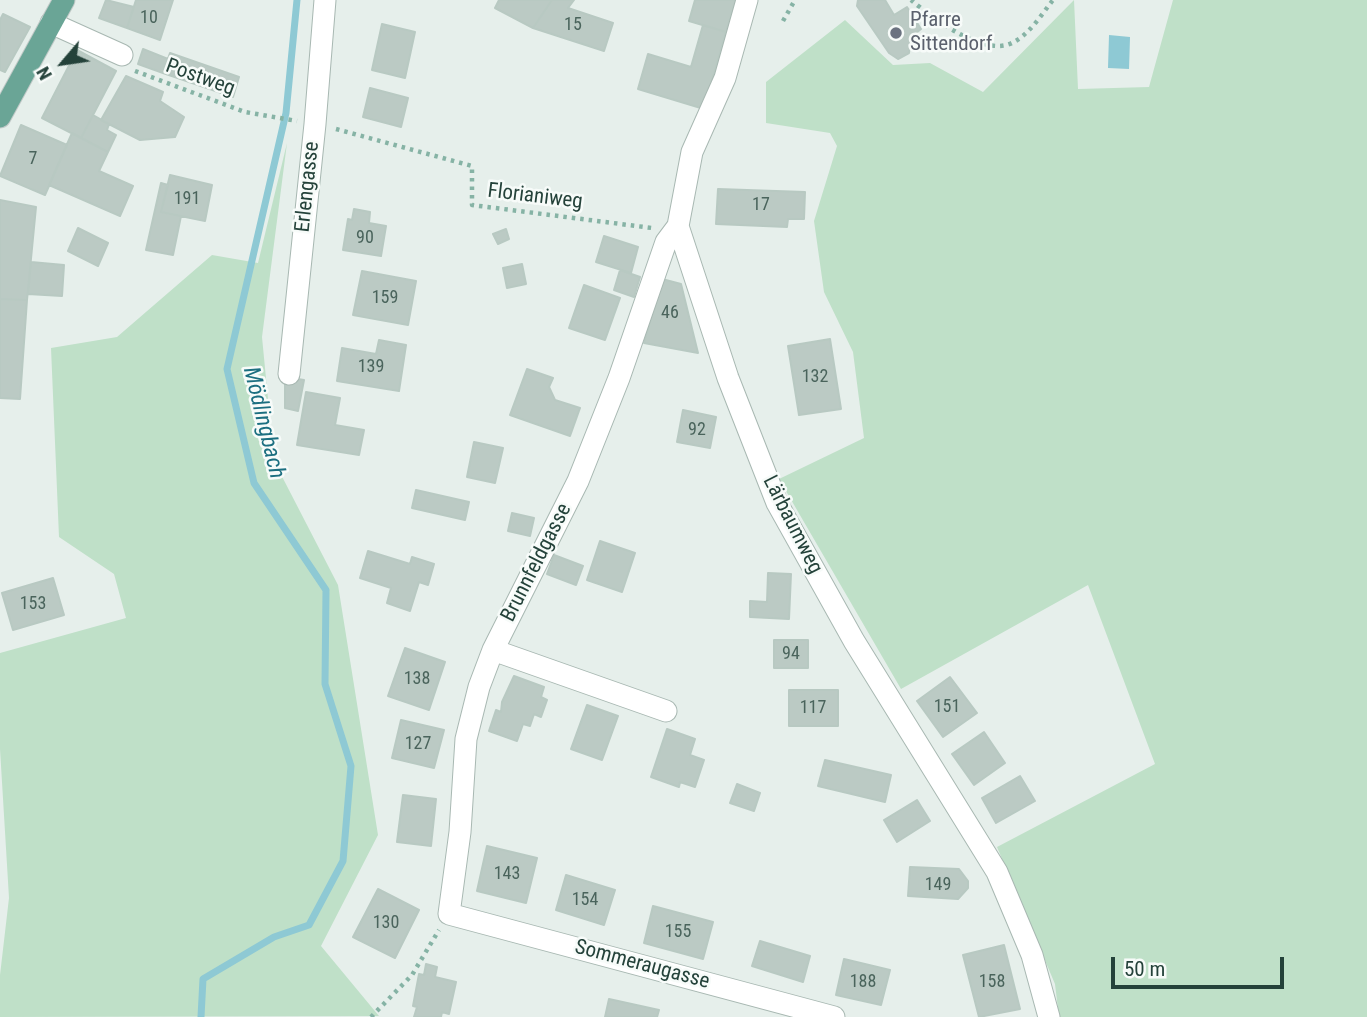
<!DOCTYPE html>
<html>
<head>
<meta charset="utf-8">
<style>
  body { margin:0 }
  #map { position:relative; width:1367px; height:1017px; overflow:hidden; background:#e6efeb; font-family:"Roboto Condensed",sans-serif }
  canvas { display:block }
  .north { position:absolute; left:28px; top:28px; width:70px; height:70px; -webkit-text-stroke:5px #f7fbf9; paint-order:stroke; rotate:241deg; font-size:19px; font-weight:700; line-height:28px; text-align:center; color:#24423a }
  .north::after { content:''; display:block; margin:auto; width:24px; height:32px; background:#24423a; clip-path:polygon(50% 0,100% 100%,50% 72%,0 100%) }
  .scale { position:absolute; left:1111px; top:957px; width:173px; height:32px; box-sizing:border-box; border:4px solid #24423a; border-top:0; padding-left:9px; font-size:21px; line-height:24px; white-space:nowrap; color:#24423a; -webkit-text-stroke:5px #f7fbf9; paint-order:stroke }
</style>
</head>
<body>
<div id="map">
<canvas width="1367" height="1017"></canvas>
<div class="north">N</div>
<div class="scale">50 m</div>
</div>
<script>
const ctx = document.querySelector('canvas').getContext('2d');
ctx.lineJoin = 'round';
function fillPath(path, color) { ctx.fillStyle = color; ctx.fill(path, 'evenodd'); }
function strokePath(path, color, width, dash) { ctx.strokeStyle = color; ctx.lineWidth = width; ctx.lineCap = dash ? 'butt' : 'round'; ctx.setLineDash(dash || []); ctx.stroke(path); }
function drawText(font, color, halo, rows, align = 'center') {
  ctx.font = font + ' "Roboto Condensed",sans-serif'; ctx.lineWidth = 5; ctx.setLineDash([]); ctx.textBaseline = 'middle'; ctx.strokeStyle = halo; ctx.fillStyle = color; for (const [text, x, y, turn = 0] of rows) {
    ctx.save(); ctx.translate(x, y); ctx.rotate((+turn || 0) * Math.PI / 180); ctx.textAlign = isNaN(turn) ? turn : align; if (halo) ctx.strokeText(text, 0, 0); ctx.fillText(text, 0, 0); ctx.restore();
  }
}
fillPath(new Path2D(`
  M1074,0l4,89 71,-2 24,-87h194v1017h-308l-4,-33 -58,-137 158,-83 -67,-179 -187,104 -122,-210 85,-41 -11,-86 -29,-60 -10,-71 23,-75 -7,-13 -64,-10v-41l79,-62 48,45 37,-2 53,29z
  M287,143l-25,194 12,124 64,124 40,250 -57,111 58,70 -379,1v-42l9,-77 -9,-149v-96l126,-35 -12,-44 -55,-37 -8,-189 66,-11 95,-82 46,8z`), '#bfe0c8');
fillPath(new Path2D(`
  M1109,35l21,2 -1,32 -21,-1z`), '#8ec9d4');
strokePath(new Path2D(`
  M201,1017l2,-38 71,-42 35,-12 34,-64 8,-95 -26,-82 1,-94 -72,-107 -27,-114 59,-256 11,-113`), '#8ec9d4', 7);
const building = new Path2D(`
  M106,0l28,7 -7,21 -28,-10z
  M136,0h37l-13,40 -33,-12z
  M499,0h53l-19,28 -38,-20z
  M552,0h22l-6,8 45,15 -9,28 -71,-23z
  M695,0h41l-10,32 -37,-11z
  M858,0h27l9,15 13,-8 14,22 -10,8 -2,16 -11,6 -9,-6 -32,-47z
  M3,14l27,13 -25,45 -5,-2v-50z
  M382,24l33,8 -10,46 -33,-8z
  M703,25l23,7 -22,77 -66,-20 10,-35 43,13z
  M143,49l25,10 -5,14 -25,-9z
  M77,50l39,21 -35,67 -39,-20z
  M170,53l69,24 -6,20 -70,-24z
  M126,76l37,16 -3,9 24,16 -9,20 -35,3 -39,-20z
  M370,88l38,10 -7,29 -38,-10z
  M93,115l16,9 -2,6 9,5 -8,17 -27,-14z
  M21,125l46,20 -22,50 -45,-19z
  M72,133l36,19 -9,19 34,15 -13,30 -71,-31z
  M170,175l42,10 -7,36 -44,-9z
  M161,183l7,2 -7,27 20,4 -8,39 -27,-5z
  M718,189l87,3 -1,27h-16l-1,8 -71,-3z
  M0,200l36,7 -9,93 -27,-1z
  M354,209l16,3 -1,11 17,3 -5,30 -38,-6 5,-31 4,1z
  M78,228l30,15 -10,23 -30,-15z
  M506,229l3,10 -11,5 -5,-10z
  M604,236l34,11 -7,26 -35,-11z
  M31,262l33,3 -2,31 -34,-2z
  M522,264l4,20 -19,4 -4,-20z
  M620,270l20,7 -6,20 -20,-7z
  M362,271l54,10 -8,44 -55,-10z
  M662,279l19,5 17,69 -54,-10z
  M584,285l36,13 -15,42 -36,-12z
  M0,299l27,1 -7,99 -20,-1z
  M830,339l11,70 -42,6 -11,-69z
  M379,340l27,5 -7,46 -62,-10 5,-33 34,6z
  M527,369l26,9 -4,9 6,13 25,8 -10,28 -60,-21z
  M285,377l19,3 -6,31 -13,-3z
  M306,392l34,6 -5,27 29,5 -5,25 -62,-10z
  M683,410l33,7 -6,31 -33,-6z
  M474,442l29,6 -8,35 -28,-6z
  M416,490l53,12 -4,18 -53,-12z
  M512,513l22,5 -4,18 -22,-5z
  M600,541l35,12 -13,39 -35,-12z
  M368,551l42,13 2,-7 22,7 -6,21 -9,-3 -9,29 -23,-8 4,-15 -31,-10z
  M554,555l29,11 -7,19 -29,-11z
  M768,573l23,1 -2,45 -39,-2v-16l17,1z
  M53,578l11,37 -51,15 -11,-37z
  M774,640h34v28h-34z
  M405,648l40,14 -16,48 -41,-14z
  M514,676l30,11 -3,10 6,3 -6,17 -7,-3 -4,12 -7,-2 -6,17 -28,-10 7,-21 5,2 1,-10z
  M950,677l27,36 -34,24 -26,-36z
  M789,690h49v36h-49z
  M587,705l31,11 -16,44 -31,-11z
  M401,720l43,10 -10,38 -42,-10z
  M667,729l28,10 -5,16 14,5 -9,27 -15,-5 -1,5 -28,-10z
  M984,732l21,31 -31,22 -22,-31z
  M825,760l66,15 -6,27 -67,-16z
  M1020,776l15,25 -39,22 -14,-25z
  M737,784l23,9 -6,18 -24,-8z
  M403,795l33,4 -5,47 -34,-4z
  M917,800l13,21 -33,21 -13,-22z
  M487,846l50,12 -11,45 -49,-12z
  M910,867l49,2 9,12v7l-10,11 -50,-3z
  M566,875l49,15 -11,35 -48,-15z
  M378,889l41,21 -24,48 -42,-21z
  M653,906l60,16 -10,37 -59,-16z
  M760,941l50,15 -7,26 -51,-16z
  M1004,945l16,64 -41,8 -16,-62z
  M844,959l46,11 -9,35 -45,-10z
  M426,964l11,3 -2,10 21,5 -7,32 -7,-2 -1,5h-27l3,-10 -4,-1 6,-32 5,1z
  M609,999l50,11 -2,7h-52z`);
fillPath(building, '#bbcac4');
strokePath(building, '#b8c9c2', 2);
const minor = new Path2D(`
  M747,0l-22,78 -33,74 -14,74 50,152 49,125 77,138 143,231 35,83 17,62
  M51,23l71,32
  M678,226l-12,16 -47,136 -41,103 -85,169 -14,37 -13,52 -6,93 -11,82 385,103
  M289,374l26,-250 10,-124
  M493,650l173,61`);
const major = new Path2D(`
  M0,117l64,-117`);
strokePath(minor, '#a8b8b2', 23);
strokePath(major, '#c2cac8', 23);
strokePath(new Path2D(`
  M911,0c22,18 72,57 101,43 18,-9 29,-28 41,-43
  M783,21l12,-21
  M135,71l110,41 52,9
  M336,129l136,37v39l180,23
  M371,1017l41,-42 27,-45`), '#86b3a5', 4.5, [3.5, 5]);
strokePath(minor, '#fff', 21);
strokePath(major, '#6aa596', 21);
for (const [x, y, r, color] of [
  [896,33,7,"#6b7280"]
]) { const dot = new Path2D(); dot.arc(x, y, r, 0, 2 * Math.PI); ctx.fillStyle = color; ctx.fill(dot); strokePath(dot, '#f7fbf9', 2.5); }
drawText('18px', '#4a645c', null, [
  ["10",149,18],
  ["15",573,25],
  ["7",33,159],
  ["191",187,199],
  ["17",761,205],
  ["90",365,238],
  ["159",385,298],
  ["46",670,313],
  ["139",371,367],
  ["132",815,377],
  ["92",697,430],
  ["153",33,604],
  ["94",791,654],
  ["138",417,679],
  ["151",947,707],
  ["117",813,708],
  ["127",418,744],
  ["143",507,874],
  ["149",938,885],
  ["154",585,900],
  ["130",386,923],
  ["155",678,932],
  ["188",863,982],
  ["158",992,982]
]);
drawText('21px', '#5b616d', '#f7fbf9', [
  ["Pfarre",910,21],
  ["Sittendorf",910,45]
], 'left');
drawText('21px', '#24423a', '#f7fbf9', [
  ["Postweg",200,78,20],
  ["Erlengasse",308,187,-84],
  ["Florianiweg",535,197,7],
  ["Lärbaumweg",792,525,63],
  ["Brunnfeldgasse",537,563,-63],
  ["Sommeraugasse",642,965,15]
]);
drawText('italic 23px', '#1c6f80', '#f7fbf9', [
  ["Mödlingbach",263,423,76]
]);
</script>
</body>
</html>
